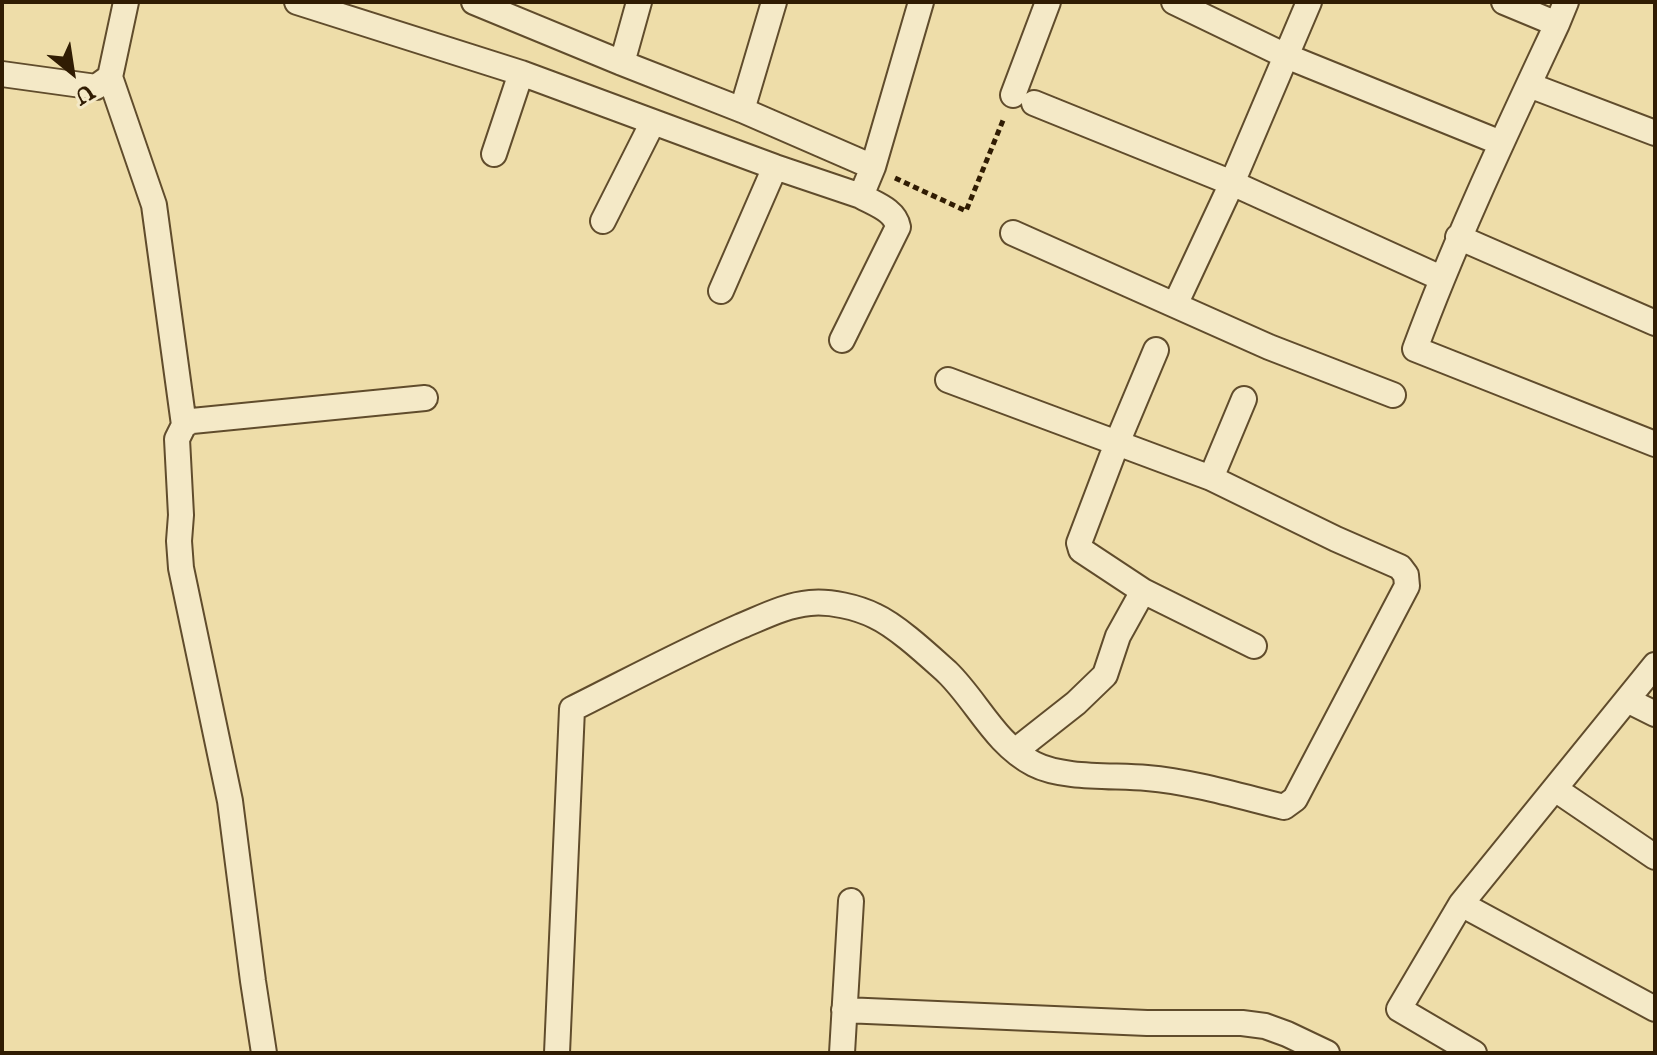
<!DOCTYPE html>
<html>
<head>
<meta charset="utf-8">
<style>
  body { margin:0 }
  #map { position:relative; width:1657px; height:1055px; overflow:hidden; background:#eedda9; font-family:"IM FELL English",serif }
  canvas { display:block }
  .frame { position:absolute; inset:0; border:4px solid #301c03; pointer-events:none }
  .north { position:absolute; left:32px; top:32px; width:80px; height:80px; -webkit-text-stroke:6px #f4e9c7; paint-order:stroke; rotate:150deg; font-size:22px; font-weight:700; line-height:32px; text-align:center; color:#301c03 }
  .north::after { content:''; display:block; margin:auto; width:28px; height:36px; background:#301c03; clip-path:polygon(50% 0,100% 100%,50% 72%,0 100%) }
</style>
</head>
<body>
<div id="map">
<canvas width="1657" height="1055"></canvas>
<div class="frame"></div>
<div class="north">U</div>
</div>
<script>
const ctx = document.querySelector('canvas').getContext('2d');
ctx.lineJoin = 'round';
function strokePath(path, color, width, dash) { ctx.strokeStyle = color; ctx.lineWidth = width; ctx.lineCap = dash ? 'butt' : 'round'; ctx.setLineDash(dash || []); ctx.stroke(path); }
const street = new Path2D(`
  M297,2l224,71 254,94 86,29
  M474,2l148,61 120,47 131,57
  M1174,2l112,54 215,87
  M1504,2l53,22
  M1566,2l-9,22c-50,107 -101,214 -142,325l240,95
  M622,63l17,-61
  M2,74l94,13 14,-10 16,-75
  M110,77l44,128 30,220
  M1529,85l126,48
  M1013,95l35,-93
  M1034,103l198,80 209,95
  M742,110l32,-108
  M494,154l27,-81
  M603,221l50,-99
  M1013,233l256,114 124,48
  M1458,237l197,86
  M721,291l54,-124
  M1175,305l57,-122 77,-181
  M842,340l56,-113c-3,-17 -23,-23 -37,-31l12,-29 48,-165
  M1156,350l-39,93 -38,100 2,7 62,41 111,55
  M1211,478l33,-79
  M1655,665l-194,239 194,105
  M1627,700l28,14
  M1015,751l61,-48 29,-28 13,-39 25,-45
  M1555,789l100,68
  M1461,904l-62,105 75,44
  M844,1010l303,13h95l23,3 22,8 40,19
  M264,1053l-11,-72 -23,-180 -49,-233 -2,-27 2,-26 -4,-76 7,-14 8,-4 233,-23
  M557,1053l15,-344c56,-28 112,-58 169,-83 22,-9 45,-21 69,-23 20,-2 47,4 65,13 22,10 53,39 72,56 30,29 48,72 87,92 29,15 80,11 113,14 46,4 92,18 137,29l11,-8 112,-213 -1,-11 -6,-8 -64,-28 -125,-61 -263,-98
  M842,1053l9,-152`);
strokePath(street, '#604c2c', 28);
strokePath(new Path2D(`
  M895,178l71,33 38,-93`), '#301c03', 5, [6, 4]);
strokePath(street, '#f4e9c7', 24);
</script>
</body>
</html>
